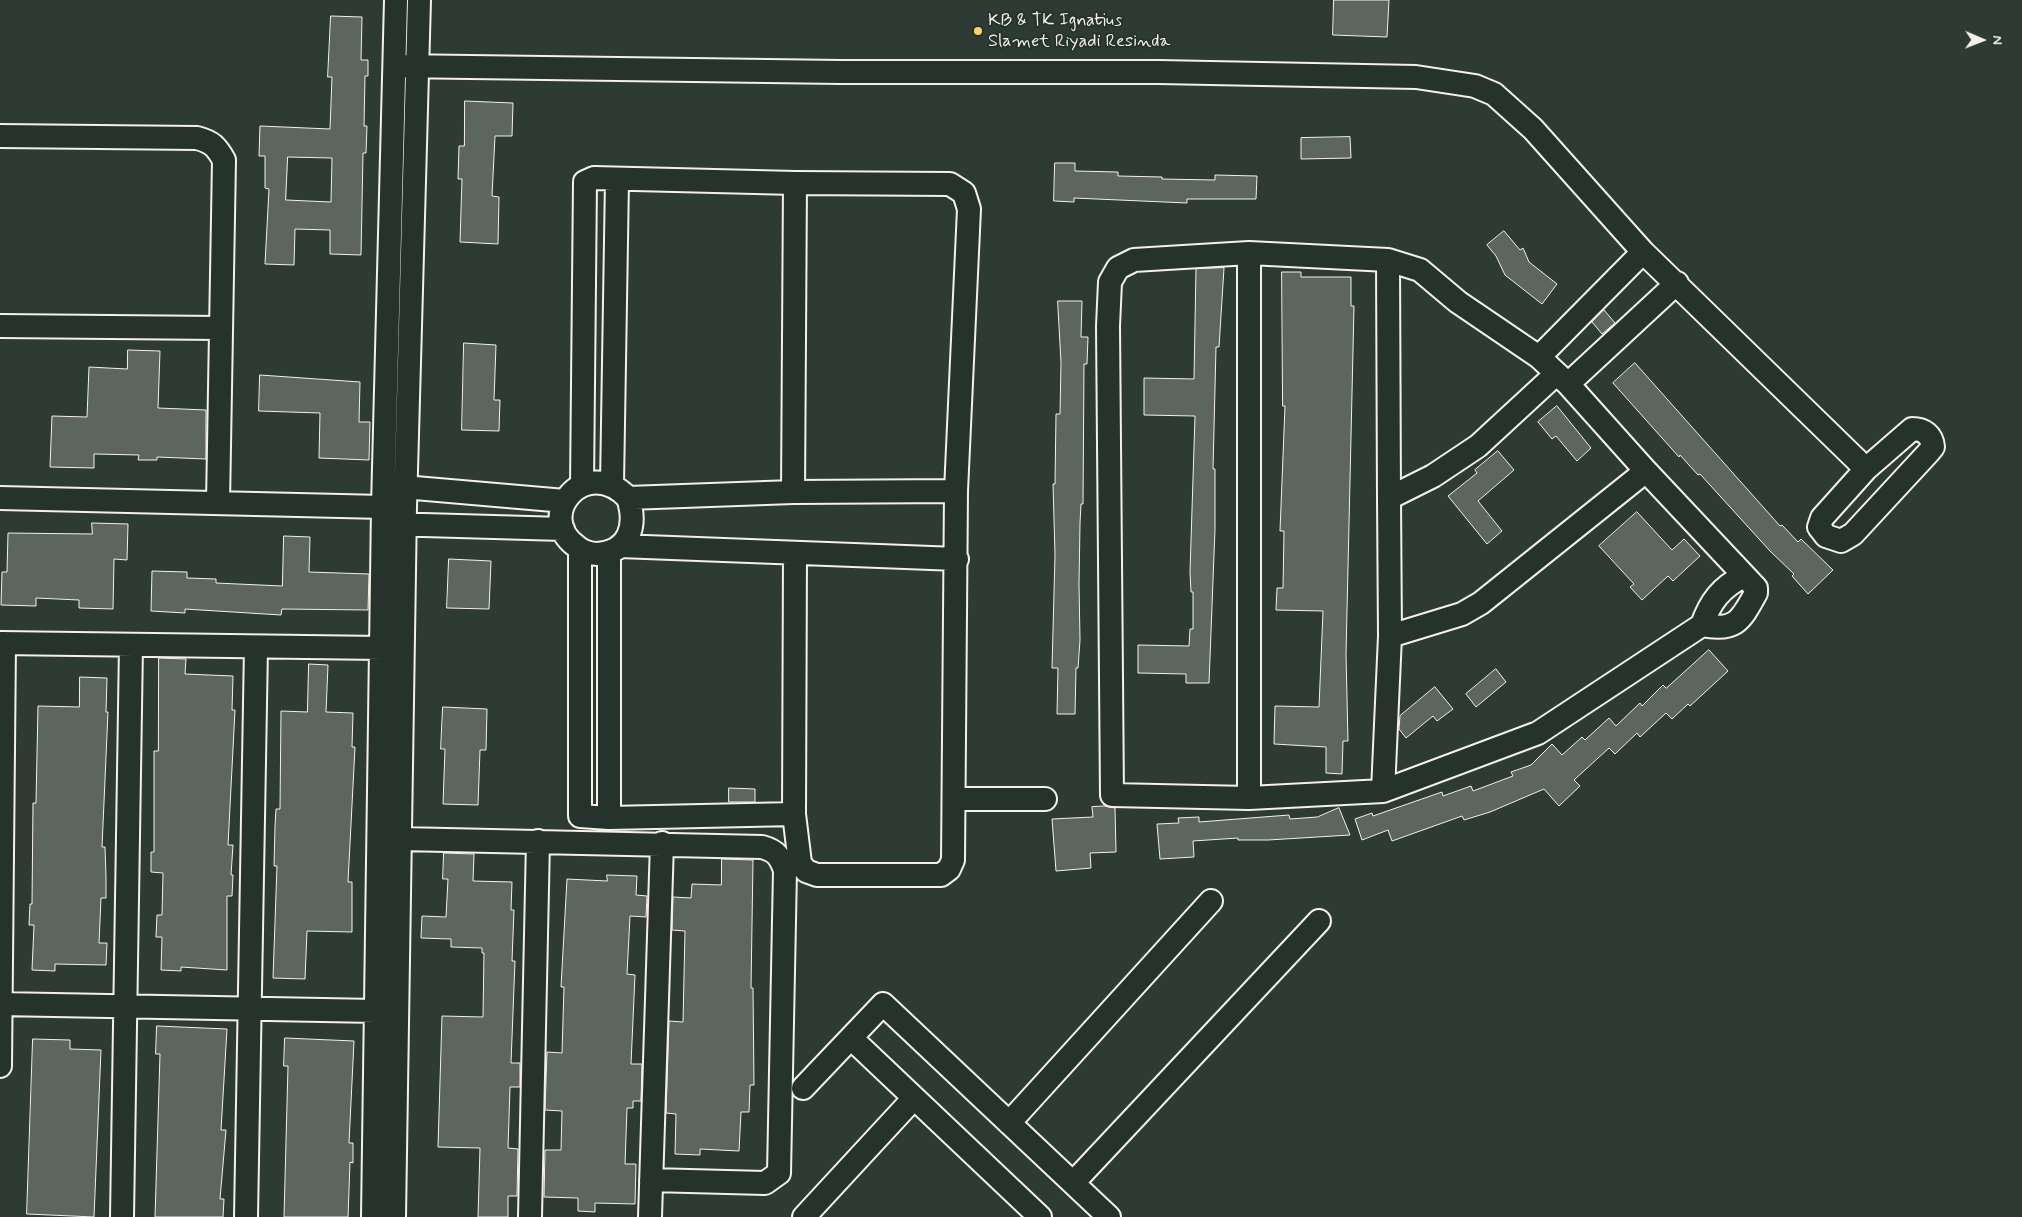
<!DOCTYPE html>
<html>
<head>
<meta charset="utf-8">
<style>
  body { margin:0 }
  #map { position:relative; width:2022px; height:1217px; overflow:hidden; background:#2e3b34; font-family:Mynerve,sans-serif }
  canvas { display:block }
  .north { position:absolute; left:1957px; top:15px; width:50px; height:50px; -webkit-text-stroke:4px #26332d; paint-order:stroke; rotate:91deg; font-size:14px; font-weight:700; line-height:20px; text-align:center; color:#f4f1e8 }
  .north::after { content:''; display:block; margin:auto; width:18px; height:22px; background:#f4f1e8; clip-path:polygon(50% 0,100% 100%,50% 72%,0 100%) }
</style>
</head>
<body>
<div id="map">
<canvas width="2022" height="1217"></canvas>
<div class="north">N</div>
</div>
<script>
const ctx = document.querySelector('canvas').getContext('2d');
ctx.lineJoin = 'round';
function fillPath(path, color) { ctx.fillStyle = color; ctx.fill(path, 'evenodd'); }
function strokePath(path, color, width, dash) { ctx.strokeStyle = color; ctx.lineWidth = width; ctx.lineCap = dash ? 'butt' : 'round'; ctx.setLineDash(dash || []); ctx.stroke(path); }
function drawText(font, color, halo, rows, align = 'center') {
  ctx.font = font + ' Mynerve,sans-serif'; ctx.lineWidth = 4; ctx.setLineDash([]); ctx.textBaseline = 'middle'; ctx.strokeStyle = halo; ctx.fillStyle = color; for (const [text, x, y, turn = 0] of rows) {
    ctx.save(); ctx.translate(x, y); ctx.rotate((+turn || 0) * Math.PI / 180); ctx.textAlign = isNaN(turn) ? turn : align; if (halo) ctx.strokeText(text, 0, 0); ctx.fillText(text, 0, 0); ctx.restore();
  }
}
const building = new Path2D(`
  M1334,0h55l-2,37 -54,-2z
  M331,16l31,1 -1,43h7v16h-3l-1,50h3l-1,27h-3l-2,102 -31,-1v-24l-35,-1 -1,36 -29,-1 4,-75 -4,-1v-32h-6l1,-30 70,3 2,-52h-4zM288,157l44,1 -1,44 -45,-2z
  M465,101l48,2 -1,33h-17l-3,60 7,1 -1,47 -38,-2 2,-63h-4l1,-33h5z
  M1350,137l1,21 -50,1v-21z
  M1055,163h20v8l43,1v4l44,1v2l53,1v-5l42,1 -1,23h-69v4l-113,-5v4l-20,-1z
  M1504,231l16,19 3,-2 6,14 28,22 -15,20 -37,-29 -9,-19 -9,-11z
  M1224,268l-5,79h-3l-3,122h2v60l-6,154h-23v-9l-48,-1v-28l51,1 1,-17h3v-37h-2l-1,-20 5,-156 -51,-1v-37l50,1 2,-110z
  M1282,272h19v5h50v29h3l-8,348 2,87h-5l-1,33 -16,-1v-26l-52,-3 1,-38 44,1 4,-96 -47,-1 1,-22h6l1,-57h-4l5,-125h-2z
  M1058,301h24l-1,36h7l-1,27h-3l-1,140h-2l-1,19 -1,61 1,56 -2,28h-2l-1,46h-18l1,-46h-6l3,-113 -2,-71h2l1,-70h4l1,-51z
  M1604,310l11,13 -13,11 -10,-12z
  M464,343l32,2 -2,55h6l-1,31 -37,-1z
  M128,350l32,1 -2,57 48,2v49l-49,-2v3h-19l1,-5 -45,-1v14l-44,-1 2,-51 35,1 2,-50 38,2z
  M1635,363l145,163 2,-1 16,17 3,-3 32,31 -25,24 -16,-18 2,-2 -24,-23 -70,-77 -2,1 -18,-20 -1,2 -66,-74z
  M260,375l100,7 -1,40h11l-1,38 -50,-2 1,-45 -61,-2z
  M1557,406l34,42 -14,13 -21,-25 -4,3 -14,-17z
  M1498,451l16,19 -36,31 24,30 -15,13 -39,-48 29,-23 -2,-3z
  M1637,512l35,38 12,-11 16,17 -27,25 -5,-5 -26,24 -12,-13 4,-3 -35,-38z
  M92,523l36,1 -1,36 -13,-1 -1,50 -34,-1v-8l-43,-2v8l-35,-1 1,-33h5l1,-39 84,1z
  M284,536l26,1 -1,35 60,2 -1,36 -86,-1 -1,6 -96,-6v4l-34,-2 1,-40 35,1v6l29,1v4l66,3z
  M449,559l42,2 -2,48 -42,-1z
  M1709,650l19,21 -38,35 -2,-2 -16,15 -6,-6 -26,24 -3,-4 -22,21 -6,-6 -35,32 6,6 -21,20 -15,-17 -54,23 -26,8 -2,-4 -70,25 -4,-11 -26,10 -7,-21 17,-6 1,3 69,-24 1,4 28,-10 2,5 40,-15 -2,-4 20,-7 21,-21 10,11 20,-18 3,3 24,-22 7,8 24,-23 2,3 21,-21 3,3z
  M159,658l27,1 -1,15 48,2 -1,34h3l-7,135h5l-2,30h2l-1,21h-5v74l-46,-3v4l-20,-1 1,-33h-6l1,-22h5l1,-42 -12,-1v-20h3v-101h4z
  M309,664l19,1 -2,47 27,1 -1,34h3l-7,135h4v50l-45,-1 -2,48 -32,-1 4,-112h-3l1,-40 1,-17h4l1,-98 26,1z
  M1496,669l10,13 -30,25 -10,-13z
  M80,677l27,1 -1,34h2l-6,135h3l1,30v21h-5l-2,45h8l-1,22 -51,-1v7l-23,-1 2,-45h-5l1,-21h2l1,-101h3l2,-97 41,1z
  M1435,687l18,22 -16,12 -4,-5 -27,22 -7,-9 1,-13z
  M443,707l44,2 -1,41h-6l-2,55 -35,-1 2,-55h-4z
  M729,788l26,1v13h-26z
  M1105,806l10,2 1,44 -26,1 1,15 -35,3 -4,-52 41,-2 -1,-10z
  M1339,808l11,27 -82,5h-30v-2l-45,3 1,16 -34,2 -3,-35 22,-1 -1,-5 21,-1v5l90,-7 1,4 27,-2z
  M444,853l30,1 -1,27 39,1 -1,28h3l-2,51h3l-4,102h9v24h-10l-2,61 10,1 -1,47h-9v21h-30l2,-69 -42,-1 4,-131 41,1 1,-64h-2v-5l-31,-1v-8l-30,-1 1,-22 24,1 2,-38h-5z
  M722,859l31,1 -2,128h2l1,97h-4l-1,27h-8l-2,39 -39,-2v6l-25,-1 1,-40 -10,-1 3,-92 14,1 2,-91 -13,-1 1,-33 18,1 1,-14 29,1z
  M607,875l30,1 -1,19 11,1 -1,21 -16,-1 -3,58 8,1 -4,89h11l-1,37h-8v7h-6l-2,56h11l-1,40 -40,-1v9l-17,-1v-13l-34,-1 1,-47h16l1,-39 -17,-1 2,-58 15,1 2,-66h-3l6,-108 40,2z
  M157,1026l70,3 -6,101h5l-6,69h4l-1,18h-68l5,-163h-4z
  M285,1038l69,3 -5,102h4v20l-3,-1 -2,55h-64l4,-151h-4z
  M33,1039l37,1v9l31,1 -7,167 -67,-3z`);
fillPath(building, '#5c655e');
strokePath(building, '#f4f1e8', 1);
const street = new Path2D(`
  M396,66l445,6h318l257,5 59,9 19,8 39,35 110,123 223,217
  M0,136l197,2c15,4 19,8 27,22l-6,343
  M1388,260l1,238
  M0,326l220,2
  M1539,357l104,-105
  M1568,384l109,-101
  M1912,429c12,0 20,6 21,18l-5,6 -75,81 -12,7 -15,-5 -7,-9 3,-9 44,-49z
  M612,484l5,-304
  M582,485l3,-303 9,-4 201,5 155,1 14,9 5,16 -13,282 -3,369 -4,9 -8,6h-124l-11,-4 -6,-8 -6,-49 1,-260
  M392,486l173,15
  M793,492l2,-309
  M0,498l383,9
  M628,498c9,27 2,54 -31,56 -7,0 -16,-3 -21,-8 -42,-31 10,-92 52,-48l165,-6 163,-1
  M389,524l174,5
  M620,546l337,13
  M580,550v266l29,2 185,-4
  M609,552v266
  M1702,625c34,7 39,-5 54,-32v-5l-110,-117 -78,-87 -29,-27 -81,-55 -38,-32 -32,-10 -139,-7 -115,7 -16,8 -8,14 -2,44 4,469 137,3 134,-7 155,-58 164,-108c8,-23 19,-38 42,-49
  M1390,636l72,-22 19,-11 165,-132
  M0,643l382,5
  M1383,791l7,-155 -1,-138 44,-22 45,-30 78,-72
  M1249,798v-545
  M954,799h91
  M401,839l361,8c15,4 18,10 23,23l-6,303 -14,10 -114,-3
  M0,1004l376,7 12,-8
  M851,1038l189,179
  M0,1066l4,-423
  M803,1088l80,-84 226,213
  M1009,1123l202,-222
  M1073,1183l246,-262
  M122,1217l9,-572
  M246,1217l10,-570
  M373,1217l10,-710 13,-507
  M394,1217l11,-710 14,-507
  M530,1217l8,-376
  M650,1217l12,-374
  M804,1217l110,-119`);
strokePath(street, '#f4f1e8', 26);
strokePath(street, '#26332d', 22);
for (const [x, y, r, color] of [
  [978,31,5,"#ffd166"]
]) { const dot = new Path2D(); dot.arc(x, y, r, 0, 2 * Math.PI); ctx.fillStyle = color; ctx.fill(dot); strokePath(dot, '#26332d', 2); }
drawText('18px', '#f4f1e8', '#26332d', [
  ["KB & TK Ignatius",988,21],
  ["Slamet Riyadi Resinda",988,42]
], 'left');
</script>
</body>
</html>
